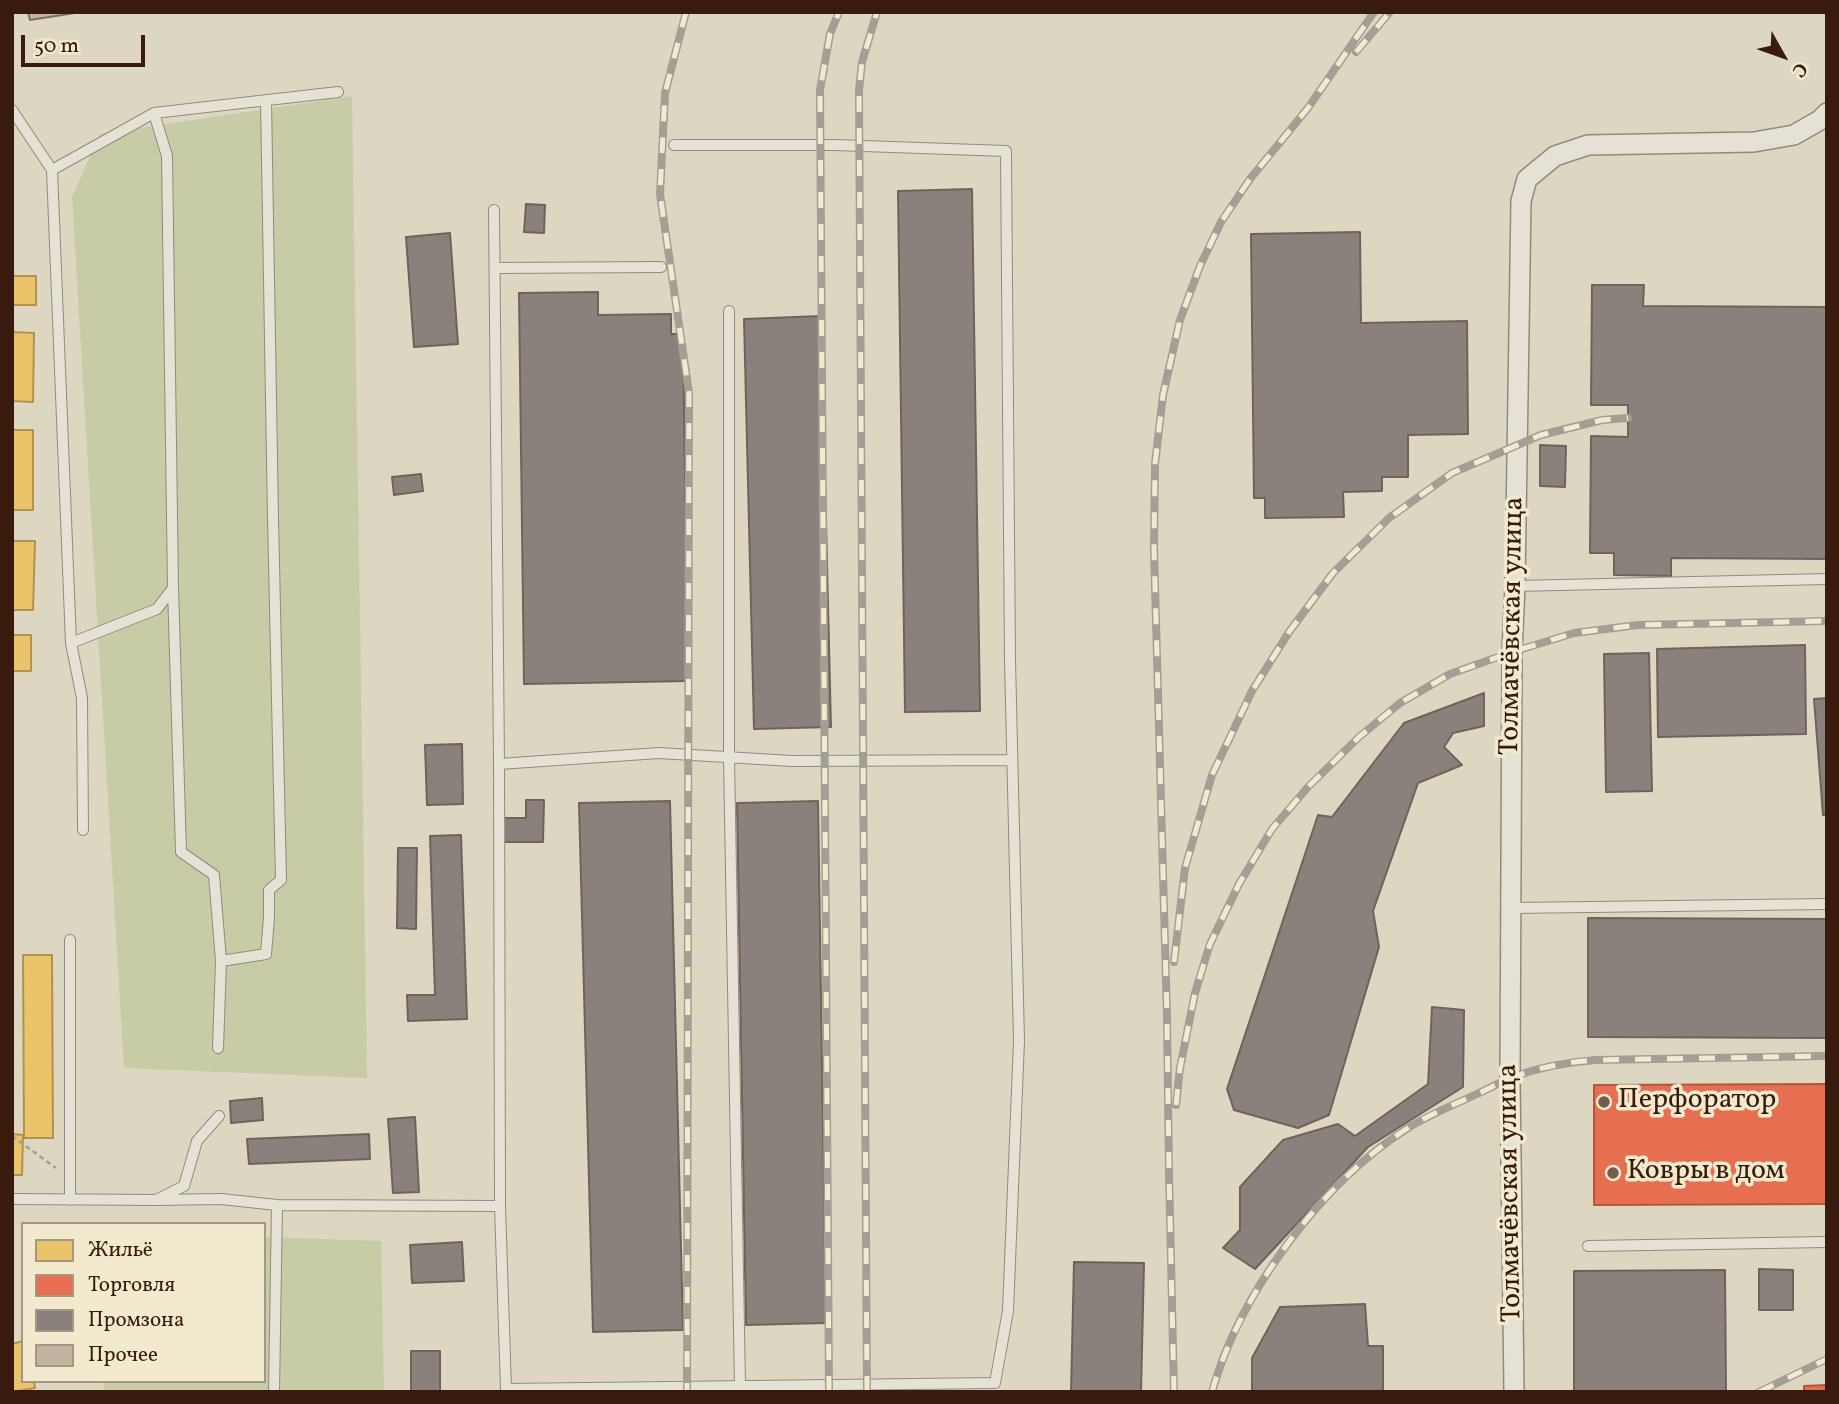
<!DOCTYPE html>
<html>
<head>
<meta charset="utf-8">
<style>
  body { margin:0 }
  #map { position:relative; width:1839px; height:1404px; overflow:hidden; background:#ddd7c1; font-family:Vollkorn,serif }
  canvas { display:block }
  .frame { position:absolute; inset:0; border:14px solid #381b0c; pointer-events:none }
  .legend { position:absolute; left:21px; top:1222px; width:245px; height:161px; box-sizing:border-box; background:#f1eace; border:2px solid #a79780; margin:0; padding:9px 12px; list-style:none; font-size:21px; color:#381b0c }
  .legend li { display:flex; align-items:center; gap:14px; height:35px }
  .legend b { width:35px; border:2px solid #a79780 }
  .north { position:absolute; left:1748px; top:21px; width:70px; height:70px; -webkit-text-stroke:5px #f1eace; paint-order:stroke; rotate:130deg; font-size:19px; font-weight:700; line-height:28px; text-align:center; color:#381b0c }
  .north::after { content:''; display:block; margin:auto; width:24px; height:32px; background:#381b0c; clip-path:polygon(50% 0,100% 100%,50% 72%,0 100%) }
  .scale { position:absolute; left:21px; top:35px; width:124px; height:32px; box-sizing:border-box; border:4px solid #381b0c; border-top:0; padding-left:9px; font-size:21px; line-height:24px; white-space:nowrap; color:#381b0c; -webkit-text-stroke:5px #f1eace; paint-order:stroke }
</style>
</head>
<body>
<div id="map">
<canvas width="1839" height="1404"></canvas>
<div class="frame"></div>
<ul class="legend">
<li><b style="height:19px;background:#e9c46a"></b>Жильё</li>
<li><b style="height:19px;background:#e76f51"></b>Торговля</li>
<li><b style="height:19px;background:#8a817c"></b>Промзона</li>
<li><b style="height:19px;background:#c1b39f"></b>Прочее</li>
</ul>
<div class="north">С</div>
<div class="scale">50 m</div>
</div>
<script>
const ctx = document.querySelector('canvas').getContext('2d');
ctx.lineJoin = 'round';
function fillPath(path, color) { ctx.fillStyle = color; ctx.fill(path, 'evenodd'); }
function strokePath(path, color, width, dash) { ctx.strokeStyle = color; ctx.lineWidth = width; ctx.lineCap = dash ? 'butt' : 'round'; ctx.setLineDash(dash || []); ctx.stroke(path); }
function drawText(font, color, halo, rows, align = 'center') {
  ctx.font = font + ' Vollkorn,serif'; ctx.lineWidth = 7; ctx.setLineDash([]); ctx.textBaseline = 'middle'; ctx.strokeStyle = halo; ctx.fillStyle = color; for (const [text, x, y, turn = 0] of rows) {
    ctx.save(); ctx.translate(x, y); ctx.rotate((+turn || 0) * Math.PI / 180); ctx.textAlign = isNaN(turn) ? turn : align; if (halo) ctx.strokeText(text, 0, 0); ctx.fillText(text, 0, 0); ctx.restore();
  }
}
fillPath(new Path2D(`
  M352,96l15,982 -243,-10 -52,-871 28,-63z
  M264,1237l117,4 3,151h-279l-3,-11h162z`), '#c7cba6');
const homes = new Path2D(`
  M12,276h24v29h-24z
  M12,332l22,1 -1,69 -21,-1z
  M12,430h21v80h-21z
  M12,541h23l-2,69h-21z
  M12,635h19v36h-19z
  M23,955h29l1,183h-29z
  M12,1134l11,1 -1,40h-10z
  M23,1341v40h11l1,7 -23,4v-48z`);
fillPath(homes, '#e9c46a');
strokePath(homes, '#b4914e', 2);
const shops = new Path2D(`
  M1827,1084v120l-233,1v-120z
  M1827,1385v7h-23v-6z`);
fillPath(shops, '#e76f51');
strokePath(shops, '#b2563c', 2);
const industry = new Path2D(`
  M972,189l8,522 -75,1 -7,-521z
  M526,204l19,1 -1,28 -20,-1z
  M1360,232l1,91 106,-2 1,113 -60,1v42h-26v14l-39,1 1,25 -79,1v-20h-11l-3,-264z
  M450,233l8,111 -44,3 -8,-110z
  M1592,285h52l-1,21 184,1v252l-156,-1v18l-57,-1v-22h-24l1,-117 37,1v-32h-37z
  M598,292v23l73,-1v20h12l5,347 -164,3 -5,-391z
  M821,316l10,411 -77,2 -10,-410z
  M1540,445l26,1 -1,41 -25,-1z
  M421,474l2,17 -29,4 -2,-18z
  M1805,645l1,89 -148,3 -1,-88z
  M1649,653l3,138 -46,1 -2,-138z
  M1484,693v33l-31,7 -9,14 18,18 -44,18 -45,128 6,36 -50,168 -31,13 -64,-18 -7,-21 91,-274 14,2 72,-94z
  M1827,698v117h-4l-9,-116z
  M462,744l1,60 -36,1 -2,-60z
  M526,800h18l-1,42h-43l1,-24h25z
  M670,801l13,529 -90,2 -14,-529z
  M818,801l8,522 -80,2 -9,-522z
  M461,835l6,184 -59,2 -1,-26h28l-5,-159z
  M398,848h19l-1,81 -19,-1z
  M1588,918l239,1v119l-239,-1z
  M1432,1007l32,3 -1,77 -95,60 -113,122 -32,-21 17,-18v-43l43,-47 55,-16 17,12 73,-52z
  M262,1098l1,22 -32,3 -1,-22z
  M415,1117l4,75 -26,1 -5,-74z
  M369,1134l1,25 -121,5 -2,-25z
  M462,1242l2,39 -52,2 -2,-38z
  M1074,1262l70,1 -3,129h-70z
  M1759,1269l34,1v40h-34z
  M1725,1270l1,122h-152v-121z
  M1365,1304l3,42h15v46h-131v-34l28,-51z
  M411,1351h29v41h-29z`);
fillPath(industry, '#8a817c');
strokePath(industry, '#71625a', 2);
const building = new Path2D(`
  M28,12h47v1l-45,7z`);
fillPath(building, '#c1b39f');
strokePath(building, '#7b7265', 2);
const service = new Path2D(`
  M12,110l40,60 102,-57 184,-21
  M52,170l19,473 11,55 1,132
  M494,210l5,554
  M495,268l166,-1
  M729,311v447l11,628
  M1515,586l312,-7
  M173,588l8,264 33,23 7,86 -3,87
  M71,643l86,-34 16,-21 -6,-432 -13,-43
  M1511,908l316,-4
  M221,961l45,-7 3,-37v-27l12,-10 -8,-362 -7,-418
  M12,1199l144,1 28,-14 13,-45 22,-25
  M70,1200v-260
  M156,1200l65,-1 56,6 223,1 6,183 489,-6 13,-72 11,-270 -9,-381 -4,-509 -171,-6h-161
  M500,1206l-1,-442 160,-11 133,8 220,-1
  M1588,1246l239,-4
  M274,1392l3,-187`);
const minor = new Path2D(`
  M1514,1392l-4,-314 2,-426 3,-66 6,-385 6,-22 28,-23 33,-11 166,-3 40,-7 26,-15 7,-7`);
strokePath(service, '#928b7d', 12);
strokePath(minor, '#928b7d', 22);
strokePath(new Path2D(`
  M12,1136l44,32`), '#a49f95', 2.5, [5, 3.5]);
strokePath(service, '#e5e1d5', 10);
strokePath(minor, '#e5e1d5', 19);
const rail = new Path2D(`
  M686,12l-21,81 -5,101 29,199 -2,999
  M1356,52l34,-40
  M1174,962l11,-94 27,-93 40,-84 37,-59 44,-59 56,-55 63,-45 89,-38 61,-15 26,-2
  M1176,1105l4,-37 15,-75 15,-49 29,-60 33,-55 36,-42 51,-50 41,-34 50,-29 62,-22 62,-19 64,-8 189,-4
  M829,1392l-9,-1302 10,-56 9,-22
  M867,1392l-8,-1302 3,-28 15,-50
  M1174,1392l-5,-220 -2,-155 -13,-468 1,-85 8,-69 17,-75 20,-54 21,-44 29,-43 58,-71 66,-96
  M1212,1392c27,-98 110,-210 196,-264 22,-14 48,-24 71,-35 12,-5 22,-12 34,-16 27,-10 54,-15 83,-17l231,-4
  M1759,1392l68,-33`);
strokePath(rail, '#a49f95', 8);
strokePath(rail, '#f1eace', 5, [16]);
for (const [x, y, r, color] of [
  [1604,1102,7,"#725d4b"],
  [1613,1173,7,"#725d4b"]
]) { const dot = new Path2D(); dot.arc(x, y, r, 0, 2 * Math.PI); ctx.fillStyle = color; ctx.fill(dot); strokePath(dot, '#f1eace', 2.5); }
drawText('28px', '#381b0c', '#f1eace', [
  ["Толмачёвская улица",1514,626,-89],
  ["Толмачёвская улица",1512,1193,-91]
]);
drawText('28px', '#381b0c', '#f1eace', [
  ["Перфоратор",1618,1102],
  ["Ковры в дом",1627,1173]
], 'left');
</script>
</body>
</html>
